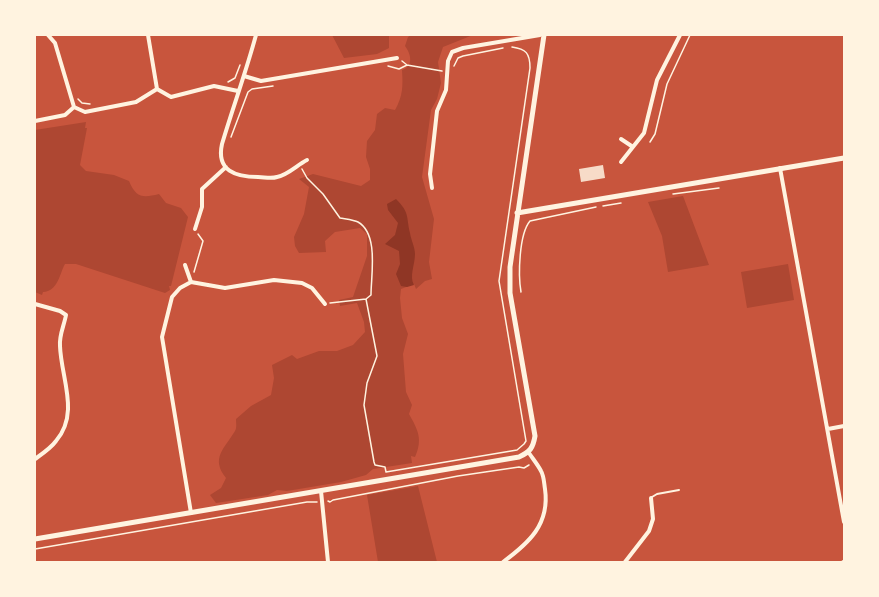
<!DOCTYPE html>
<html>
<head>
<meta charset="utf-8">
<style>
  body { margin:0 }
  #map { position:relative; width:879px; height:597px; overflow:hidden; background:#c8553d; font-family:Mulish,sans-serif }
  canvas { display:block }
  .frame { position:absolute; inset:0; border:36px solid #fff3e0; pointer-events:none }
</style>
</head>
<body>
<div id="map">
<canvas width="879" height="597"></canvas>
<div class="frame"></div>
</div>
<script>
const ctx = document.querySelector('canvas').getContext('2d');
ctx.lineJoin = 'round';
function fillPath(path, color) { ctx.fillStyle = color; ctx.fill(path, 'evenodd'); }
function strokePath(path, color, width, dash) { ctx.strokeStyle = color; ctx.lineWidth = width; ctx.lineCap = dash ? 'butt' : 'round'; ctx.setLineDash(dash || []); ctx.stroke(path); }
fillPath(new Path2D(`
  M332,35h57v13l-12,6 -33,4z
  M411,35h62l-30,12 -5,15 3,21 -4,16 -6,11 -9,67 12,42 -5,43 3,17 -7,2 -9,8 -2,-5 -13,5 -1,9 2,20 6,16 -5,20 3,38 6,13 -3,9c9,16 14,25 6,43l-4,-1 1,7 -39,6 -7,6 -25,7 -54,9 -10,-1 -9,5 -52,8 -6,-8 11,-7 5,-10c-16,-20 -1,-30 9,-47 2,-3 1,-8 1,-12l15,-13 20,-11 3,-17 -2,-13 20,-10 5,4 22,-8h18l16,-6 12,-13 -1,-10 -7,-19 -17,3 -1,-6 14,-3 14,-41v-22l-7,-6 -25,4 -10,9 1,11 -27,1 -4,-7 -1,-9 10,-23 5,-27 -10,-8 14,-5 48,12 9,-6v-11l-4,-12 1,-16 8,-11 2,-16 8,-6 10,2c8,-14 8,-24 7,-40 12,-4 9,-16 3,-24l3,-9z
  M86,122l-1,6h2l-7,37 6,6 28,4 15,6c7,17 14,17 30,13l7,9 15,5 7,9 -17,69h-2l1,4 -5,3 -89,-29h-11c-6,11 -7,27 -22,28l-1,3 -7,-3v-162z
  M683,196l26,69 -41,7 -6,-36 -14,-34z
  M788,264l6,36 -47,8 -6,-36z
  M418,486l19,76h-59l-11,-67z`), '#ae4732');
fillPath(new Path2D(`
  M396,199c14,14 10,17 14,34 1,7 5,14 5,21 0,11 -6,22 -1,31l-7,2 -6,-1 -5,-12 4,-10 -1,-13 -14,-7 10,-9 3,-12 -10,-13 -1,-6z`), '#8f3625');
fillPath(new Path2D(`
  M603,165l2,13 -24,4 -2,-13z`), '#f7dbc8');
strokePath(new Path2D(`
  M402,61l5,4 35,6
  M388,66l11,3 8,-4
  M454,66l4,-8 5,-2 40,-8
  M228,82l7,-4 5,-13
  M78,99l4,4 8,1
  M231,137l17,-45 4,-3 21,-3
  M650,142l5,-8 12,-50 23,-49
  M302,169l5,9 16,16 17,24c5,1 14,2 18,4 21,12 13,53 13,73l-5,4 11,57 -10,27 -3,22 10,57 1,3 10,2 1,5
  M673,194l46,-6
  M603,206l18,-3
  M194,272l9,-31 -5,-7
  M521,292c-3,-17 -2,-58 9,-71l66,-14
  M330,303l36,-4
  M386,472l131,-22 7,-6 2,-3 -27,-160 31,-213c0,-15 -4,-19 -18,-21
  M328,501l2,1 3,-2 125,-24 61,-9 5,1 5,-3
  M35,549l272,-47h10
  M841,562l3,-2`), '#fff3e0', 1.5);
strokePath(new Path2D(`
  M652,497l5,-3 22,-4`), '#fff3e0', 2);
strokePath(new Path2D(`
  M48,35l7,8 19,64
  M148,35l9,54
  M256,35c-10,37 -23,72 -34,109 -6,27 14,33 36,33 6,0 13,2 19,0 11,-2 20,-12 30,-17
  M244,76l17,5 136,-23
  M35,121l30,-6 9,-8 11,5 51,-10 21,-13 14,8 43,-11 24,5
  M621,139l12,8
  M621,162l23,-29 13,-53 23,-45
  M780,168l64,354
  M432,188l-2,-14 7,-63 9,-21 2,-29 4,-9 11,-4 77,-13
  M195,229l7,-22v-18l24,-22
  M185,265l6,17
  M35,304l25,7 6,4c-2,11 -7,20 -6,31 1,32 20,67 -4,95 -5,7 -14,13 -21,18
  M828,429l16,-3
  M321,491l7,71
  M191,513l-29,-176 10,-40 8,-9 11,-6 34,6 49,-8 28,3 10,5 13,16
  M503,562c26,-19 47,-38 42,-73 -1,-6 -1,-13 -4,-18 -3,-6 -8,-12 -12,-18
  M625,562l24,-31 4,-12 -2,-21`), '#fff3e0', 4);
strokePath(new Path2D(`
  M517,213l327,-55
  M35,539l484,-82c11,-5 14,-9 16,-21l-25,-143v-26l34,-232`), '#fff3e0', 5);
</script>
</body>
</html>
